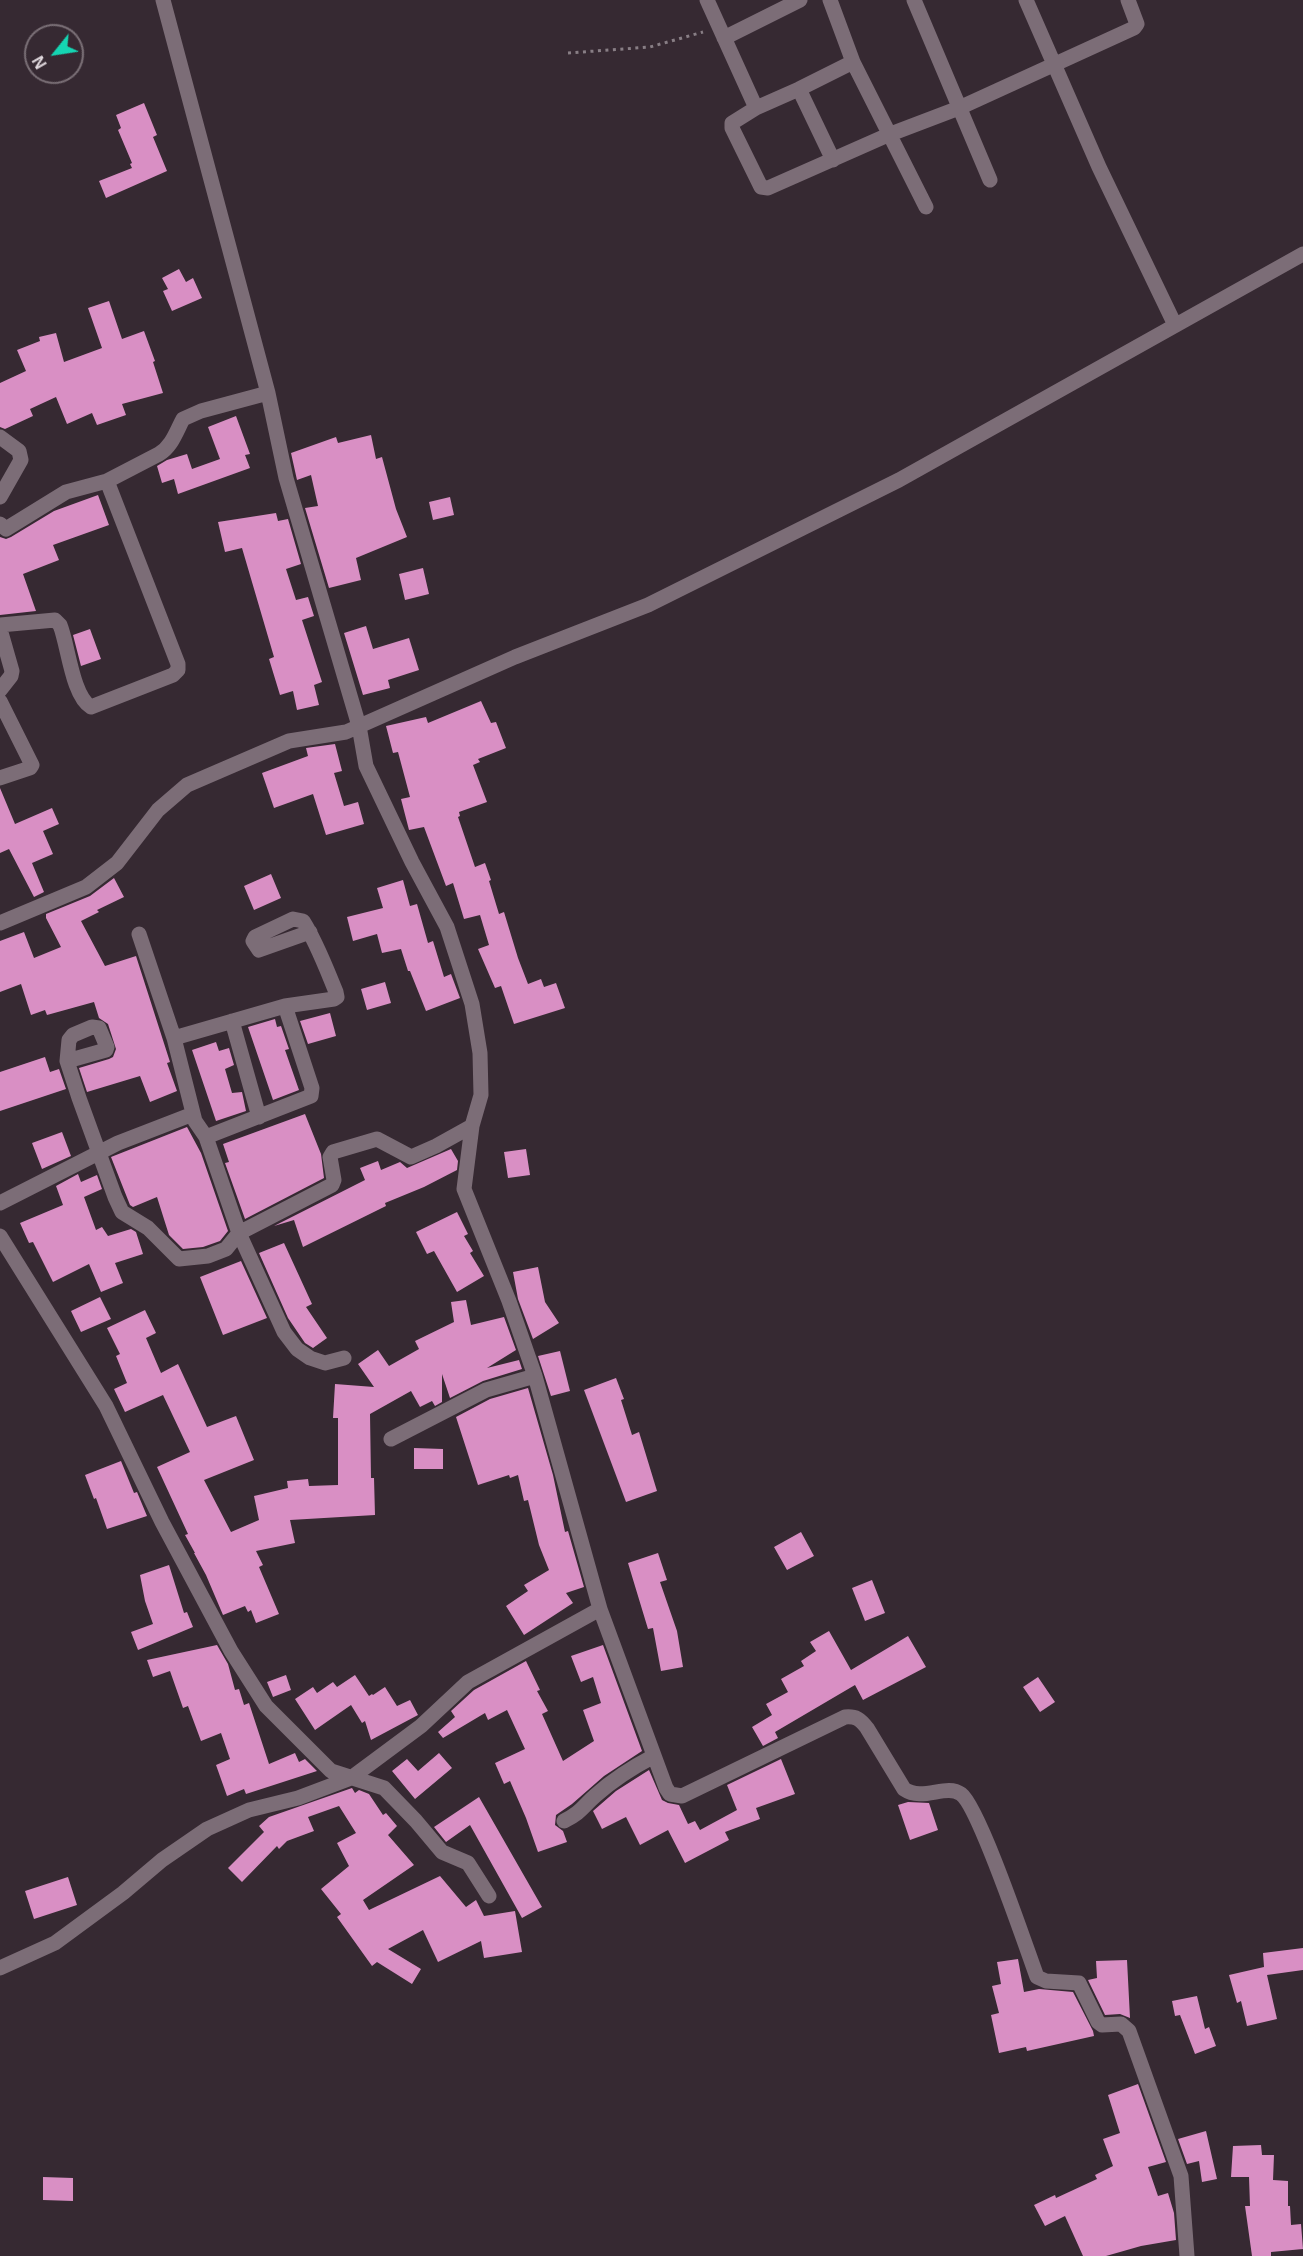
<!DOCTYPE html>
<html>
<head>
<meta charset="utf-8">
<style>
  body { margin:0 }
  #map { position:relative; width:1303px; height:2256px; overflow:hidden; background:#362932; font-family:Helvetica,sans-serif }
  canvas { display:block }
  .north { position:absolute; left:24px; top:24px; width:60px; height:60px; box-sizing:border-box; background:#362932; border:2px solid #7b7077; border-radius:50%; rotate:240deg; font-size:16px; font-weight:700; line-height:24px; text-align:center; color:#e2dadf }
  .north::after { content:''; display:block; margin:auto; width:21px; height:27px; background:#15d5b3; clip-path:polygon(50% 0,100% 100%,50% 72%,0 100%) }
</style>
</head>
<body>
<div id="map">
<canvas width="1303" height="2256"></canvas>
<div class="north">N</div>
</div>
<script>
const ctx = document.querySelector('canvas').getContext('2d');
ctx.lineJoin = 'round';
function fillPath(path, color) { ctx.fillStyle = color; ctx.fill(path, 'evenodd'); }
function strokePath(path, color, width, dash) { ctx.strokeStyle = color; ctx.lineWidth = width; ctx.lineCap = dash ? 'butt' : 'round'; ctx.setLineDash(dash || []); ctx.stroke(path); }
fillPath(new Path2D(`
  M144,103l13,32 -4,2 14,34 -61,27 -7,-17 33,-13 -2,-4 2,-1 -14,-33 3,-2 -5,-13z
  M179,269l7,13 7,-4 9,20 -30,13 -9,-20 5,-2 -6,-11z
  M109,301l13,38 22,-8 11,30 -2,1 10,31 -41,11 4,11 -29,10 -5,-12 -25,11 -11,-27 -26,12 3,7 -28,13 -5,-2v-44l26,-12 -9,-21 23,-9 -1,-4 17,-4 8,29 38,-14 -14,-40z
  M236,416l14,38 -5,1 5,13 -72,26 -4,-15 -12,4 -5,-17 10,-6 20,-6 5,15 28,-10 -12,-32z
  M371,435l5,24 6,-2 14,52 11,28 -51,21 5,22 -32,8 -24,-80 13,-2 -7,-31 -14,5 -6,-27 45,-16 2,6z
  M98,495l11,30 -56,20 6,15 -36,14 13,37 -36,4v-78l6,2 5,-2 43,-26z
  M450,497l4,18 -21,5 -4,-18z
  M276,513l2,8 10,-2 13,45 -15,5 10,31 12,-3 6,19 -12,4 20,62 -8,3 5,20 -22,5 -4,-19 -13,4 -11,-36 5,-2 -32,-109 -17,4 -7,-30z
  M423,568l6,26 -24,6 -6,-26z
  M366,626l7,23 36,-11 10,32 -31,10 2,8 -27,7 -19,-62z
  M90,629l11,30 -20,7 -8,-31z
  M481,701l10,22 5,-1 10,26 -28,11 2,3 -7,3 14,37 -28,10 1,4 -2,1 17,50 10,-4 6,17 -2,1 10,33 5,-2 14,46 10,26 13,-5 3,8 12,-4 9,25 -51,16 -13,-38 -6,2 -17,-39 11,-4 -9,-30 -16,4 -11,-36 -7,3 -22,-59 -15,3 -8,-31 9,-2 -12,-45 -5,1 -7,-27 40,-9 2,6z
  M335,744l7,27 -8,2 10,33 14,-4 6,22 -38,11 -13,-41 -39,14 -12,-35 46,-17 -2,-8z
  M0,788l15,36 37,-16 7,16 -16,7 10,23 -21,9 12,29 -10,5 -25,-48 -9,4z
  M271,874l10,24 -27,12 -10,-24z
  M114,878l10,19 -27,13 2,2 -18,9 24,45 31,-10 34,106 -3,1 10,28 -27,11 -10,-26 -53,16 -8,-24 30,-9 4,-2 3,-8 -8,-25 -9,-6 -5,-16 -47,13 -2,-5 -14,5 -10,-31 -21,8v-51l24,-9 10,26 27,-11 -15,-29v-4l44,-18z
  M403,880l7,26 7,-2 11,39 5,-2 11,36 7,-3 9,24 -34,13 -16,-40h-2l-7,-22 -19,4 -5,-19 -24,7 -6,-24 36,-9 -6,-20z
  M385,982l6,21 -24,7 -6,-21z
  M330,1013l6,23 -28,8 -8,-23z
  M275,1019l2,8 4,-1 8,23 -4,1 14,40 -26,10 -25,-73z
  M216,1042l3,9 10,-3 5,17 -9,4 7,24 10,-1 4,19 -30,10 -24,-71z
  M45,1057l5,15 9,-3 7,20 -66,22v-39z
  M305,1114l16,40 3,24 -79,41 -20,-56 4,-1 -6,-18z
  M187,1127l14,26 27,78 -8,10 -17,6 -20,2 -14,-14 -12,-38 -24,10 -3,-2 -19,-48z
  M62,1132l9,24 -29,13 -10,-26z
  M451,1149l7,12 -1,9 -33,17 -39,16 1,3 -83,41 -9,-27 -20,6 91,-46 -5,-12 18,-7 3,9 19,-8 7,6z
  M526,1149l4,26 -22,3 -4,-26z
  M78,1174l3,8 16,-7 5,14 -18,8 12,33 6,-3 6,9 23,-7 5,3 7,22 -28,9 8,20 -22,9 -12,-28 -36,18 -20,-40 -4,1 -9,-20 43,-18 -7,-19z
  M457,1212l11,22 -4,2 9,15 -3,2 14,23 -27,16 -23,-41 -7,3 -11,-22z
  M284,1243l28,61 -6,3 21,31 -14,10 -8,-5 -17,-25 -29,-65z
  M241,1261l26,57 -44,17 -23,-58z
  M538,1267l7,35 14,21 -26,16 -15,-40 -5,-27z
  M100,1297l11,22 -30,13 -10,-21z
  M466,1300l5,25 33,-8 12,33 -29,18 32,-8 3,9 -39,12 -33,17 -8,-24v28l-7,4 -3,-5 -12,6 -9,-16 -41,23 1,64h3l1,37 -85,5 5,23 -39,8 7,14 -4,2 20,47 -23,9 -5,-13 -3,2 -3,-6 -22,9 -17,-40 -12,-22h1l-10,-18 3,-1 -31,-67 33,-15 -27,-57 -38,17 -11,-23 13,-6 -11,-27 4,-2 -13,-26 38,-18 11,23 -10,5 15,35 17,-9 29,63 29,-11 18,44 -50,20 27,52 28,-12 -5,-24 34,-8 -1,-7 21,-2 1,7 29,-1v-67h-5l2,-34 39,3 -16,-23 20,-14 11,16 30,-17 -4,-8 39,-19 -3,-20z
  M560,1351l10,40 -19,5 -13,-40z
  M616,1378l8,21 -3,1 11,35 7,-3 18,59 -31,11 -42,-112z
  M528,1388l25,87 12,57 3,-1 16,56 -18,6 7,10 -49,32 -18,-29 22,-15 -4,-6 25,-15 -10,-25 -11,-45 -4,1 -6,-26 -8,3 -1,-3 -31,10 -22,-68 34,-18z
  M414,1448l29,1v20h-29z
  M121,1461l13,32 3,-1 10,24 -40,13 -11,-31 -2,1 -9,-24z
  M801,1532l13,24 -27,14 -13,-23z
  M658,1553l9,27 -7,2 17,49 6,36 -22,4 -8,-43 -5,1 -20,-66z
  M169,1565l15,48 3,-1 6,15 -55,23 -7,-18 22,-8 -8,-23 -5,-26z
  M872,1580l13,33 -20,8 -13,-33z
  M829,1631l22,39 57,-34 18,31 -63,33 -8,-15 -80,47 3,6 -15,8 -11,-19 20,-12 -6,-11 22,-12 -7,-13 23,-13 -3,-5 15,-10 -6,-9z
  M217,1645l11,19 7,26 4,-1 5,16 5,-2 20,61 26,-11 4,9 6,-3 12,12 -71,23 -2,-5 -17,7 -11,-31 14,-6 -9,-26 -20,8 -13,-35 -5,2 -13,-37 -17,6 -6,-17z
  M603,1645l39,106 -38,25 -32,28 -16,11 -1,10 8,6 4,11 -29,10 -12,-34 -16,-37 -6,3 -9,-21 30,-14 -18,-39 -19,10 -3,-7 -42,25 -5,-6 17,-15 -4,-6 23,-21 52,-29 14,29 -3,1 11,20 -6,3 21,47 31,-20 -11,-31 18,-7 -8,-26 -12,5 -10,-26z
  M286,1675l5,15 -18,7 -6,-15z
  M355,1675l14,21 3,-2 1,1 12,-8 12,19 13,-6 8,15 -47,25 -6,-19 -3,2 -11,-18 -36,25 -20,-31 18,-12 4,6 16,-11 4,5z
  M1038,1677l17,25 -15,10 -17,-25z
  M439,1753l13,15 -37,31 -23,-28 15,-12 11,12z
  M781,1759l14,35 -39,14 4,11 -35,13 4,8 -44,23 -17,-33 -28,15 -14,-28 -24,12 -9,-18 23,-20 33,-21 13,30 6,3 11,2 9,19 7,-3 5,9 37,-20 -10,-25z
  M352,1788l3,5 4,-3 10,4 14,21 3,-2 11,13 -9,9 26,30 -51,35 6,10 71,-34 26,31 10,-7 8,16 31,-5 7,41 -38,6 -3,-17 -43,21 -15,-32 -35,19 33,20 -9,15 -35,-22 -5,4 -35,-49 4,-3 -20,-25 28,-23 -12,-23 19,-10 -17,-27 -31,11 6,14 -27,10 -8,8 -2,-3 -35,36 -14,-14 36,-36 -5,-6 10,-9z
  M479,1797l63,110 -20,11 -52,-93 -24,17 -12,-15z
  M908,1802l21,1 9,27 -28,10 -12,-35z
  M68,1877l9,28 -43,14 -9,-28z
  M1303,1948v22l-36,5 10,44 -30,7 -6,-25 -4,2 -8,-28 35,-8 -1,-14z
  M1018,1959l6,33 15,-3 34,3 20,39 1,5 -67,15 -1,-4 -27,6 -8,-38 8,-2 -7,-27 9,-2 -4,-22z
  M1127,1960l3,58 -10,-4 -15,1 -17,-35 9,-2 -1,-17z
  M1197,1996l8,33 4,-2 7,19 -21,8 -15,-39 -5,1 -3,-15z
  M1138,2084l28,78 -18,5 10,29 10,-3 6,20 2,27 -35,6 -35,10h-23l-18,-40 -20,10 -11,-21 21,-10 1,3 41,-19 -2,-4 18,-9 -10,-27 17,-6 -12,-38z
  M1206,2131l11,48 -15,3 -3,-21 -12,3 -9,-25z
  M1261,2145l1,10h12l-1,25 15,1v25h2l1,19 10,-1 2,25 -32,3v4h-19l-7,-50h5l-1,-29h-18l2,-31z
  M43,2177l30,1v23l-30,-1z`), '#d98fc4');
strokePath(new Path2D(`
  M568,53l82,-6 53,-15`), '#887e85', 3, [3, 4.5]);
strokePath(new Path2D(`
  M163,0l105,393 18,85 73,248 7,40 46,96 35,65 25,77 8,49 1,42 -9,31 -8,63 45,112 26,75 65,233 66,179 4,6 12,2 163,-79c11,-1 15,2 22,11l37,61c19,13 42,-6 57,5 18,13 65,153 76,183l9,4 33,2 19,39 4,3 19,-1 8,7 52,145 6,80
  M707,0l49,108
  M830,0l23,62 73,145
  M914,0l76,180
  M1026,0l73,167 76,158
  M724,38l76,-38
  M853,62l-54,27 -43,19 -24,15v5l29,59 7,1 120,-53 71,-27 175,-80 3,-4 -9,-24
  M799,89l34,71
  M0,437l19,14 2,9 -21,37
  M0,524l6,5 60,-37 41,-11 52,-27c13,-8 17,-22 24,-35l18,-8 67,-18
  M0,625l55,-5 5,5c8,19 12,71 31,82l82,-32 5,-5v-6l-71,-183
  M0,629l12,42 -1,5 -11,14
  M0,701l32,64 -2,3 -30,10
  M0,923l86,-36 31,-24 41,-53 29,-25 102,-44 57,-9 169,-75 133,-52 251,-125 404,-226
  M139,934l35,104 21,83 11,16 33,96 45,99 13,17 13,9 15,5 19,-5
  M232,1021l27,96
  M174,1038l111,-32 49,-7 3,-2 -1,-5c-10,-24 -19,-49 -33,-71l-10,-2 -38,18 -2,4 6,9 51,-18
  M67,1061l39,-11 1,-3 -8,-19 -7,-1 -19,8 -4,5 -2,21 12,37 36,99 7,15 26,16 31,31 29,-3 18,-7 13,-16 93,-48 2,-5 -4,-23 3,-5 44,-13 34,18 25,-11 36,-20
  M206,1137l105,-41 1,-8 -27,-82
  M0,1203l118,-60 75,-29
  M0,1236l106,170 56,116 69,129 35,55 65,65 53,17 32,33 26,31 26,11 21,33
  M391,1439l95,-49 49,-14
  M564,1821c18,-9 18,-14 32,-26 18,-16 37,-28 58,-39
  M0,1968l55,-25 68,-50 39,-33 45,-31 42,-19 49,-12 53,-20 70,-52 47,-44 132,-73`), '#7c6d77', 15);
</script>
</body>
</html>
